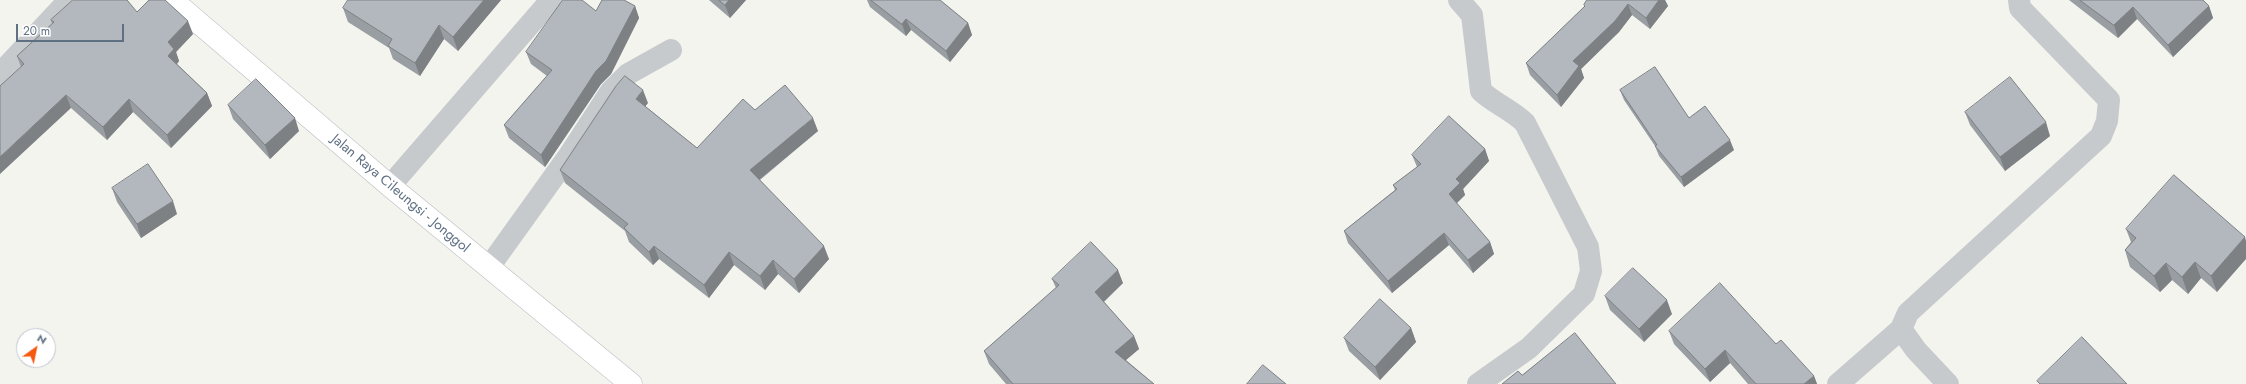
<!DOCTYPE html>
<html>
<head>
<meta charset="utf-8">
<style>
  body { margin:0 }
  #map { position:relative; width:2246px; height:384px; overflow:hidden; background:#f4f4ef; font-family:Jost,sans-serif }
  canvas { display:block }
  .north { position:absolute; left:16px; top:328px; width:40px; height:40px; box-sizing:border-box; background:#fff; border:1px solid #bfc6cd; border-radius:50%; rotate:33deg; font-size:11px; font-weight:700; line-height:16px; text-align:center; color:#607083 }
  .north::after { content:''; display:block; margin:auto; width:14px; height:18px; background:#f5580e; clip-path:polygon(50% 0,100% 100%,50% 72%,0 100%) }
  .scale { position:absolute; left:16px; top:24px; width:108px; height:18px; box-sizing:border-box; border:2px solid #607083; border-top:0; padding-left:5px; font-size:12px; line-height:14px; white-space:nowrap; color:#607083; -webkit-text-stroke:3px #fff; paint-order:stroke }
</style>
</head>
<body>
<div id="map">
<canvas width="2246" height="384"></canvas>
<div class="north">N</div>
<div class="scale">20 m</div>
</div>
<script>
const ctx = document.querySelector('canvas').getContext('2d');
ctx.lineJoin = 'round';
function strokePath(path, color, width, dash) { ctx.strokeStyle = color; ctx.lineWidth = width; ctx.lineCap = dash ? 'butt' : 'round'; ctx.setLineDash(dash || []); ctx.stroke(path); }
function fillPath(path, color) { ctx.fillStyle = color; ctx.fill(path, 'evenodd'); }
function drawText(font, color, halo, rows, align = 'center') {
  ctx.font = font + ' Jost,sans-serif'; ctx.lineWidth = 4; ctx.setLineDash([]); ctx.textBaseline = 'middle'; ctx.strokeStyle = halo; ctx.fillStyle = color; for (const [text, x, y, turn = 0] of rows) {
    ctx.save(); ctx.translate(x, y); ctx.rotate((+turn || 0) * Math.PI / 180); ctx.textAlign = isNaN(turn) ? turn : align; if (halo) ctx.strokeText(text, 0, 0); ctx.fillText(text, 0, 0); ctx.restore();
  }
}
const primary = new Path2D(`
  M172,0l218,186 241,198`);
strokePath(primary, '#b9bcc0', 23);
strokePath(new Path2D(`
  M1459,0l13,15 9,76c14,13 31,19 44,32l63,124 3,24 -7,23 -55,54 -51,36
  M0,74l69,-74
  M390,186l161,-186
  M489,267l79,-110 43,-66 17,-17 43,-24
  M1838,384l63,-55
  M1948,384l-32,-34 -15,-21 7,-16 193,-177 6,-15 2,-21 -89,-92 -1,-8`), '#c7cacd', 22);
strokePath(primary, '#fff', 22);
fillPath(new Path2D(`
  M501,0l-43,51 -14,-12 -24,37 -27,-17 -4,-11 -41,-26 -5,-14z
  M709,0h37l-16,18z
  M867,0h73l28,23 4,12 -22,27 -39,-32 -5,6 -36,-29z
  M1587,0h78l3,6 -18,23 -18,-14 -13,17 -38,37 3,9 -23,29 -31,-32 -4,-12 58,-56v-2z
  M2069,0h134l6,6 4,12 -40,39 -36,-38 -19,19z
  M635,6l4,12 -28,56 -10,10 -56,83 -36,-29 -5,-13 43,-49 -16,-12 -5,-12 70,-41z
  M137,12l56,22 -17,18 3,9 -2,3 30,29 5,13 -41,42 -38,-36 -26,28 -36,-32 -50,-41 -4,-11 35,-32 -1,-4z
  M1620,90l69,28 45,32 -50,37 -25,-31 -4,-10 -31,-46z
  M648,103l-3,3 52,42 58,-38 63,21 -58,49 69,79 -30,34 -21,-19 -13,16 -31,-25 -25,33 -50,-39 -6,6 -24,-23 -4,-11 -60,-48 -5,-13z
  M228,105l71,26 -29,28 -37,-40z
  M1965,112l85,24 -45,35 -35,-46z
  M1485,149l4,12 -26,28 2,6 -9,8 34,39 4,12 -21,19 -24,-28 -57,48 -44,-50 -4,-12 51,-41 -2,-5 24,-18 -5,-12z
  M112,188l65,26 -36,24 -24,-36z
  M2126,229l119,8 -28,55 -16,-14 -13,16 -16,-14 -12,12 -30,-25 -5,-17 6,-8z
  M1052,279l71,4 -19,19 30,34 5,13 -13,11 28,24h-148l-17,-20 -5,-13 72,-63z
  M1605,296l67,18 -28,28 -34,-32z
  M1411,328l5,14 -36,38 -31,-29 -5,-13z
  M1669,331l107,13 38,32 3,8h-69l-18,-21 -20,19 -36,-38z`), '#999ea3');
fillPath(new Path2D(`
  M484,0h17l-43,51 -5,-14z
  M729,0h17l-16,18 -5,-13z
  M1659,0h6l3,6 -18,23 -4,-11z
  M1628,4l4,11 -13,17 -38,37 3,9 -23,29 -4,-12 16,-34z
  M635,6l4,12 -28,56 -10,10 -56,83 -4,-12z
  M2209,6l4,12 -40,39 -5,-12z
  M2133,7l4,12 -19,19 -4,-13z
  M906,19l5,11 -5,6 -4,-12z
  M188,21l5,13 -17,18 3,9 -6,8 -5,-13v-14z
  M968,23l4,12 -22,27 -4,-11z
  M439,25l5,14 -24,37 -5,-13z
  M643,90l5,13 -7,9 -5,-13z
  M207,93l5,13 -41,42 -4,-13z
  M66,95l5,13 -71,66v-17z
  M129,99l4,13 -26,28 -4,-13z
  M295,118l4,13 -29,28 -5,-14z
  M813,118l5,13 -63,52 -5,-13z
  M2046,122l4,14 -45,35 -5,-14z
  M1730,140l4,10 -50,37 -3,-10z
  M1485,149l4,12 -26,28 2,6 -12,12 -4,-13 7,-15z
  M173,201l4,13 -36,24 -4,-14z
  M1444,233l5,12 -57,48 -4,-12z
  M2245,237l1,4v18l-29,33 -6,-16z
  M1490,242l4,12 -21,19 -5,-13z
  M654,246l5,13 -6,6 -4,-13z
  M824,246l5,13 -30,34 -5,-14z
  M729,252l5,13 -25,33 -5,-13z
  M773,260l5,14 -13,16 -5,-14z
  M2195,262l6,16 -13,16 -6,-17z
  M2166,263l6,17 -12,12 -6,-16z
  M1118,270l5,13 -23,22 -5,-13z
  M1667,300l5,14 -28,28 -5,-13z
  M1411,328l5,14 -36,38 -5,-13z
  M1134,336l5,13 -19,16 -5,-13z
  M1725,350l5,13 -20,19 -5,-13z
  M1814,376l3,8h-13z`), '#7d8184');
const building = new Path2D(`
  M73,0h54l10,12 12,-12h16l23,21 -20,21 6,7 -6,7 39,37 -40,42 -38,-36 -26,28 -37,-32 -66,62v-71l24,-22 -7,-8 37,-34 -3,-2z
  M348,0h136l-31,37 -14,-12 -24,38 -27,-17 4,-7 -49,-31z
  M563,0h19l14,11 6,-11h22l11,6 -29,55 -10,10 -55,84 -37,-30 48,-55 -26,-18z
  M719,0h10l-4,5z
  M871,0h69l28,23 -22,28 -40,-32 -4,5z
  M1587,0h72l-13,18 -18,-14 -13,17 -42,40 6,5 -22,29 -31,-32 59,-57 -1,-1z
  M2080,0h123l6,6 -41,39 -35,-38 -19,18z
  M1655,67l34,51 16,-12 25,34 -49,37 -26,-31 2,-1 -37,-55z
  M625,76l18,14 -7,9 61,49 46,-49 12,11 30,-25 28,33 -63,52 74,76 -30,33 -21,-19 -13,16 -31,-24 -25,33 -50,-39 -5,6 -25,-24 4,-4 -68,-54 56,-84z
  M2010,77l36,45 -46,35 -35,-45z
  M256,79l39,39 -30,27 -37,-40z
  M1449,116l36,33 -29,30 4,4 -11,11 41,48 -22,18 -24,-27 -56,48 -44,-50 53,-42 -4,-4 28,-21 -9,-9z
  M148,164l25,37 -36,23 -25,-36z
  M2174,175l71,62 -34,39 -16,-14 -13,15 -16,-14 -12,13 -29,-26 11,-12 -10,-9z
  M1091,242l27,28 -23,22 39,44 -19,16 39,32h-141l-29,-33 75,-66 -7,-6z
  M1633,268l34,32 -28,29 -34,-33z
  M1720,283l56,61 5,-4 33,36 -10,8h-48l-31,-34 -20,19 -36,-38z
  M1380,299l31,29 -36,39 -31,-29z
  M1575,333l41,51h-114l16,-13 4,4z
  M2082,337l45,47h-87l-3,-3z
  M1263,365l23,19h-39z`);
fillPath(building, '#b2b8bd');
strokePath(building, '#7d8184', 1);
drawText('14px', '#607083', '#fff', [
  ["Jalan Raya Cileungsi - Jonggol",400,194,40]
]);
</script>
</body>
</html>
